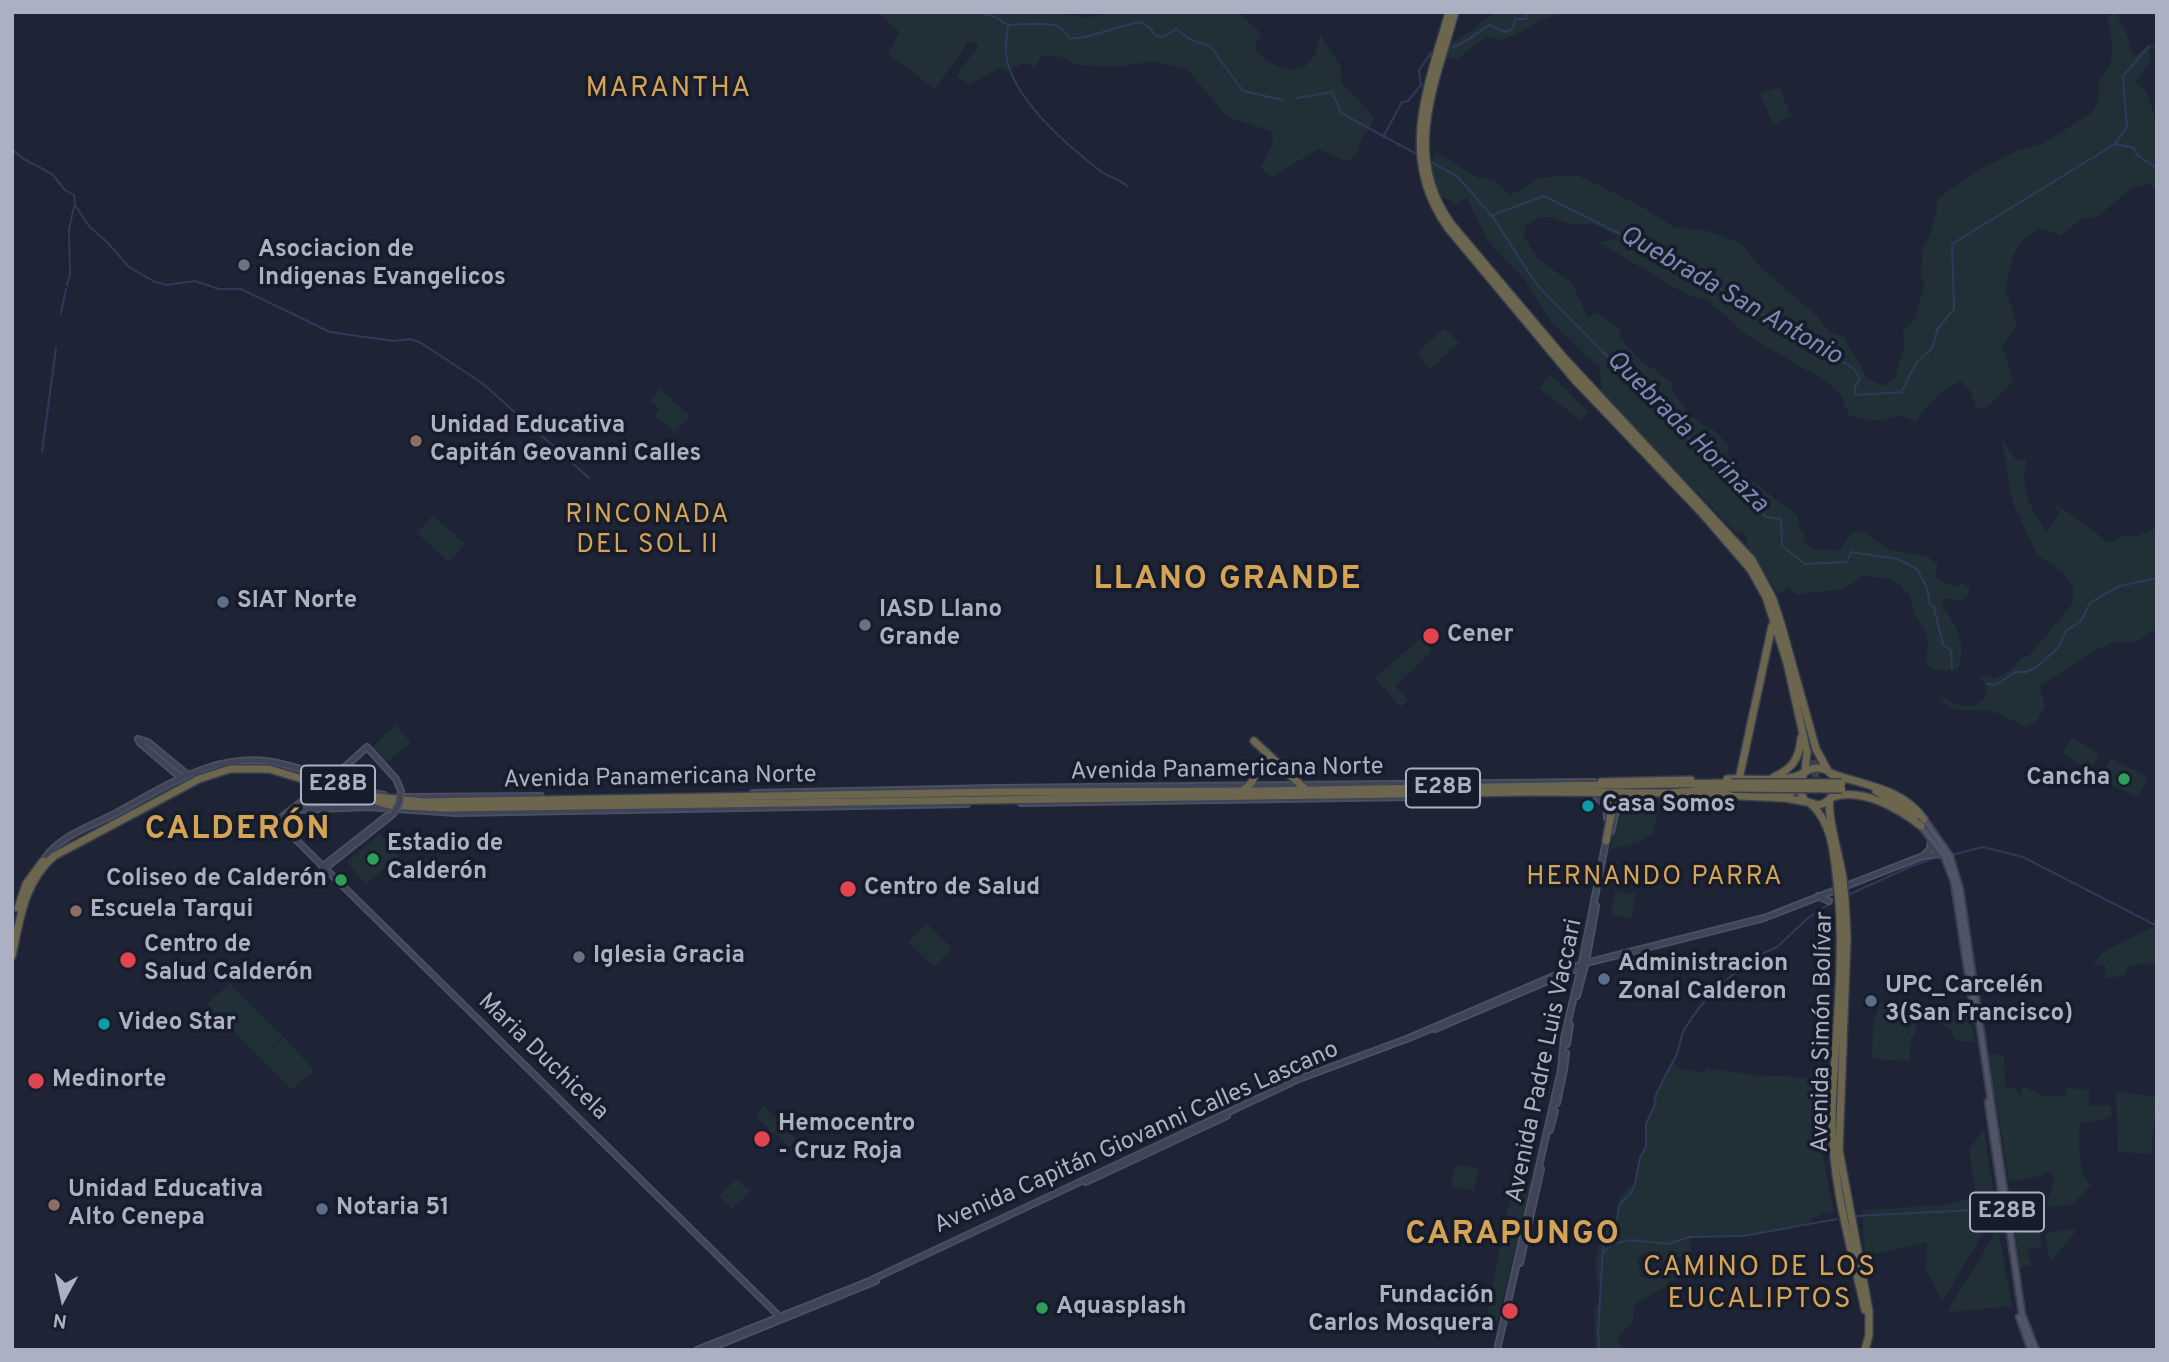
<!DOCTYPE html>
<html>
<head>
<meta charset="utf-8">
<style>
  body { margin:0 }
  #map { position:relative; width:2169px; height:1362px; overflow:hidden; background:#1e2435; font-family:Overpass,sans-serif }
  canvas { display:block }
  .frame { position:absolute; inset:0; border:14px solid #abb0c3; pointer-events:none }
  .north { position:absolute; left:28px; top:1264px; width:70px; height:70px; -webkit-text-stroke:5px #171c2a; paint-order:stroke; rotate:188deg; font-size:19px; font-weight:700; line-height:28px; text-align:center; color:#abb0c3 }
  .north::after { content:''; display:block; margin:auto; width:24px; height:32px; background:#abb0c3; clip-path:polygon(50% 0,100% 100%,50% 72%,0 100%) }
</style>
</head>
<body>
<div id="map">
<canvas width="2169" height="1362"></canvas>
<div class="frame"></div>
<div class="north">N</div>
</div>
<script>
const ctx = document.querySelector('canvas').getContext('2d');
ctx.lineJoin = 'round';
function fillPath(path, color) { ctx.fillStyle = color; ctx.fill(path, 'evenodd'); }
function strokePath(path, color, width, dash) { ctx.strokeStyle = color; ctx.lineWidth = width; ctx.lineCap = dash ? 'butt' : 'round'; ctx.setLineDash(dash || []); ctx.stroke(path); }
function drawText(font, color, halo, rows, align = 'center') {
  ctx.font = font + ' Overpass,sans-serif'; ctx.lineWidth = 7; ctx.setLineDash([]); ctx.textBaseline = 'middle'; ctx.strokeStyle = halo; ctx.fillStyle = color; for (const [text, x, y, turn = 0] of rows) {
    ctx.save(); ctx.translate(x, y); ctx.rotate((+turn || 0) * Math.PI / 180); ctx.textAlign = isNaN(turn) ? turn : align; if (halo) ctx.strokeText(text, 0, 0); ctx.fillText(text, 0, 0); ctx.restore();
  }
}
fillPath(new Path2D(`
  M877,12h174l36,6 25,-6h125l24,21 -7,16c14,15 39,31 57,12 5,-6 7,-18 9,-26l21,32v15l34,36 -13,20 -6,18 -10,5 -28,-12 -46,28 -11,-9 12,-25 -2,-12 -44,-14 -40,-48 -34,-8 -34,6 -40,-2 -18,-8 -18,-2 -8,12 -12,-4 -17,9 -5,-5 -31,17 -14,-8 23,-31 -11,-3 -33,47 -47,-35 11,-22z
  M1497,12h71l-22,6 -33,18 -13,4 -13,-3 -30,22 -6,-2 -9,4 6,-16 25,-15 13,-12z
  M2116,12l11,23 6,21 24,-14v6l-5,-1 -3,3c4,15 -5,20 -14,31l12,11 10,34v63l-9,-5 -17,5 -34,28 -15,2 -22,17 -18,-8 -16,8 -12,18 -9,35 12,34 -15,25 12,32 -27,27 -10,2 -6,-17 -10,-11c-19,8 -33,24 -45,40l-16,-6c-20,7 -31,7 -51,0l-8,-20 -12,-12 -84,-49 -35,-32 -26,-9 -86,-51 17,-2 2,-4 -23,-12h-24l-20,-7h-11l-14,9 -1,11 15,23 33,23 16,34 9,-5 24,19 -2,6 24,26 13,7 15,13 1,7 14,19 14,15 11,4 19,18 -3,8 15,19 56,43 1,13 6,4 -2,8c16,15 18,6 36,10l14,-20 12,2 24,17 38,6 11,9 -3,9 5,7 15,6 8,-4 7,6 -2,7 -4,4 -20,-1 -2,7c15,17 26,44 15,65l-22,-1 -9,-7 2,-22 -3,-9 -11,-19 -5,-18 -9,-11 -14,-6 -23,-2 -19,13 -45,5h-3l-7,-7 -11,7 -32,-49 2,-5 -5,-8 -5,2 -139,-141 3,-5 -3,-20 -47,-46 -27,-42 -38,-40 -20,-42 -11,5 -16,-7c-8,-19 -14,-25 -4,-44l43,26 16,3 14,14 19,-9 9,-8 40,-3 64,31 32,21 36,4 31,12 23,26 54,47 13,16 14,5 24,42 16,7 11,-8 9,-31 -1,-17 12,-12 9,-31 -3,-13 2,-27 6,-10 7,-24 1,-14 42,-29 40,-20 26,-7 47,-31 7,-11v-21c22,-21 11,-38 9,-64z
  M1779,87l12,29 -18,8 -13,-30z
  M1445,328l14,15 -29,26 -14,-16z
  M1550,375l39,37 -8,9 -42,-33z
  M660,389l30,27 -16,16 -19,-17 4,-6 -10,-9z
  M2001,438l15,22 12,-2c-1,4 -3,7 -3,11 -4,22 9,47 22,63l13,-19 -10,-14 58,43 9,-2 5,-5 12,2 23,-9v100l-21,14 -24,1 -18,8 -55,35 6,19 -8,16 -13,6c-6,-5 -27,-15 -34,-16 -17,-2 -42,5 -50,-15 16,11 42,17 48,-7l-9,-13 10,-1 4,4 17,-8 12,-14h6l45,-54v-15l-10,-15 -26,-18 -24,-52z
  M433,515l32,29 -16,18 -32,-29z
  M1421,638l11,13 -37,35 13,14 -7,7 -26,-29z
  M396,725l15,18 -25,19 -16,-12z
  M2072,737l27,17 -10,16 -27,-17z
  M2111,759l37,18 -10,21 -38,-18z
  M1655,796l6,2 -8,36 -16,9 -27,6 14,-45 6,11 8,-4 -5,-12z
  M380,834l19,22 -33,28 -19,-22z
  M1615,891l21,3 -4,24 -21,-4z
  M927,924l25,25 -18,18 -26,-25z
  M2157,925v37l-28,4 -6,10 -17,2 -1,-12 -12,-2 12,-13z
  M230,983l52,53 -18,18 20,-17 30,33 -22,20 -86,-85z
  M1880,1002l90,11 5,29 -19,-1 -8,-13 -6,-4 -21,-5 -4,2 -2,14 -4,3 -1,24 -39,-4 3,-35z
  M1989,1054l15,1 1,32 9,1 7,8 2,-10 20,10h23l2,-8 21,2v16l22,-1 1,10 -10,5 -23,4c1,20 -3,45 12,61l-19,20 -26,2 9,-27 -6,-8h-5l-1,3 -14,4 -20,1z
  M1671,1063l11,6 22,4 2,-5 48,7 69,3 -4,59 15,75 -15,2v2l-7,2v4c-40,13 -81,13 -122,16l2,20 -15,-1 -15,5 -19,-9 -6,8 5,17 22,-1 5,-4 8,-1 1,8 -9,1 -2,6 -10,4 -23,14 -1,16 -16,18 7,11h-29l-1,-39 8,-18 -5,-9 -1,-24 3,-20 5,-10 13,-11 3,-23 15,-13 5,-25 6,-12v-22l10,-22v-5z
  M2116,1091l41,6 -6,57 -33,-2z
  M764,1106l33,35 -8,6 -15,-14 6,-6 -8,6 -17,-18z
  M1984,1128l12,83 -54,91 -16,-32 1,-28 -62,15 -3,-47 80,-5 34,-8 -7,-47z
  M1455,1164l23,5 -4,22 -23,-6z
  M737,1178l14,13 -19,18 -13,-13z
  M1514,1178l18,4 -38,153 -11,-2z
  M2019,1211l18,6 5,30 -14,2 3,16 -11,2 -7,-49 1,-5z
  M1998,1228l14,78 -65,6z
  M2062,1230h15l-27,33 -5,-29z`), '#203036');
strokePath(new Path2D(`
  M974,12l19,4 15,9c6,-1 46,-2 50,1 5,2 8,8 11,12 18,2 51,-13 71,-16l10,6 6,8 7,1 13,-8 15,11 19,6 33,45 40,9
  M1008,26c-1,9 -3,19 -2,27 4,43 61,92 93,117 9,7 21,9 28,16
  M1453,47c14,-4 23,-15 37,-22l15,7 7,-3 4,-10h10l1,-7
  M1297,98l35,-6 9,21 79,43
  M1383,137l19,-35 6,-1 13,-16 -2,-15 12,-17
  M2116,144l18,4 3,7 19,12 1,4
  M12,149l10,9 30,16 13,16 9,5 1,10 14,21 18,16 22,25 26,15 12,3 28,-4 24,8h22l89,43 63,9 18,-2 10,4 61,40 107,95
  M1431,162l26,14 35,40 45,69 229,232 15,2 1,27 23,18 42,-2 4,-10 46,7 20,10 10,19 3,17 4,2 9,38 8,5 1,18
  M1493,215l51,-19 119,59 190,113 7,10 -5,9v8l47,-3c8,-18 13,-32 30,-43l5,-19 17,-21 -2,-65 163,-100 12,-17 -4,-51 26,-30
  M67,285l3,-10 -1,-46 5,-22
  M61,313l5,-24
  M42,452l14,-104
  M1987,684l9,1 19,-13h12l11,-6 21,-19 7,-16 15,-10 9,-18 8,-5 22,-12 37,-8
  M1951,855l32,-8 40,10 134,69
  M1848,895l64,-29 28,-10
  M1727,979l37,-26 13,-6 31,-29 20,-13
  M1856,1216l118,-6 17,2
  M1603,1253l10,-9 18,-4 36,4 23,-7 53,-1 94,-17
  M1600,1350l-2,-18 5,-85 14,-28 2,-14 13,-13 3,-9 5,-25 6,-12v-22l10,-22 -2,-2c6,-16 14,-29 22,-44 4,-8 4,-18 8,-26 9,-15 28,-40 41,-50`), '#2f3a5b', 2);
strokePath(new Path2D(`
  M1792,792c29,0 25,-15 20,-36`), '#3a4051', 7, [7, 3.5]);
const secondary = new Path2D(`
  M138,739l10,3 40,33
  M138,739l2,4 41,35
  M329,776l9,-3 29,-26 29,32 5,12
  M323,785l-46,36 505,498
  M753,793l243,-5 598,-6
  M1594,794l12,12 1,12
  M406,797l135,-1
  M1021,803l390,-6
  M293,810l75,-3 88,6 511,-9
  M1611,832c4,-15 5,-29 19,-38
  M1924,855l6,-6 1,-10
  M45,858c14,-22 49,-33 71,-45 54,-29 107,-66 170,-48 33,8 65,24 98,30
  M322,867l65,-51
  M324,869l69,-55
  M1818,896l11,5
  M1577,996l9,-34 10,-56
  M1435,1029l150,-64
  M1567,1044l3,-19
  M1557,1103l7,-33 2,-17
  M1550,1130l5,-19
  M1086,1182l141,-66
  M1520,1263l21,-94
  M697,1350l170,-68 432,-203 110,-41 173,-74 182,-46 159,-62 14,-2 6,2
  M706,1350l170,-69
  M1497,1350l64,-280 3,-32 17,-71 25,-126`);
const primary = new Path2D(`
  M1924,819l26,37 10,33 62,425 14,36
  M1921,826l23,30 10,26 21,138
  M1988,1102l13,87
  M2019,1317l12,33`);
const highway = new Path2D(`
  M1449,12c-21,76 -52,145 -1,216l126,151 127,133 50,58 15,27 21,66 20,89 -2,20
  M1455,12c-20,73 -54,144 -3,213l113,134 187,201 21,39 8,25 35,125 12,22
  M1254,741l51,48
  M1830,773c34,13 71,14 94,46
  M1774,777c19,-9 25,-18 27,-39
  M316,778l61,19 46,5 578,-10 258,-1 472,-8
  M1727,779c22,-1 46,3 67,-2 9,-2 15,-10 25,-9 24,3 20,33 -1,37l-13,-4 -7,-13 6,-15
  M1739,779l33,-153
  M1601,782l90,-2
  M1243,791l9,-9 5,-13
  M1876,791l41,24
  M1769,793l23,-1
  M1696,794l89,4 21,4
  M1833,797c29,-10 66,12 88,29
  M1830,801c-4,13 11,60 13,78
  M1811,804c21,19 23,50 26,77
  M1606,841l8,-42
  M1845,900l2,37 -8,213 30,161v24l-4,15
  M1839,901c5,71 -5,143 -7,214 -1,66 19,132 33,195
  M18,908l8,-24 17,-23
  M12,956c8,-37 12,-74 42,-100l145,-77 31,-10h39l120,36 54,3 1087,-16 140,1 62,-5`);
strokePath(secondary, '#4c5161', 8);
strokePath(primary, '#3b404f', 9);
strokePath(highway, '#393e4d', 10);
strokePath(secondary, '#3f4459', 4.5);
strokePath(primary, '#4f5566', 5);
strokePath(highway, '#6c664e', 7);
const secondaryBridge = new Path2D(`
  M393,814l6,-10 2,-13`);
const highwayBridge = new Path2D(`
  M1731,783h111
  M1732,788l110,1
  M1843,879l2,21
  M1837,881l2,20`);
strokePath(secondaryBridge, '#4c5161', 8, []);
strokePath(highwayBridge, '#393e4d', 10, []);
strokePath(secondaryBridge, '#3f4459', 4.5);
strokePath(highwayBridge, '#6c664e', 7);
for (const [x, y, r, color] of [
  [244,265,7,"#6b7280"],
  [416,441,7,"#8d6e63"],
  [223,602,7,"#5c6f8a"],
  [865,625,7,"#6b7280"],
  [1431,636,9,"#e0444e"],
  [2124,779,7,"#2e9e5b"],
  [1588,806,7,"#0f9aa8"],
  [373,859,7,"#2e9e5b"],
  [341,880,7,"#2e9e5b"],
  [848,889,9,"#e0444e"],
  [76,911,7,"#8d6e63"],
  [579,957,7,"#6b7280"],
  [128,960,9,"#e0444e"],
  [1604,979,7,"#5c6f8a"],
  [1871,1001,7,"#5c6f8a"],
  [104,1024,7,"#0f9aa8"],
  [36,1081,9,"#e0444e"],
  [762,1139,9,"#e0444e"],
  [54,1205,7,"#8d6e63"],
  [322,1209,7,"#5c6f8a"],
  [1042,1308,7,"#2e9e5b"],
  [1510,1311,9,"#e0444e"]
]) { const dot = new Path2D(); dot.arc(x, y, r, 0, 2 * Math.PI); ctx.fillStyle = color; ctx.fill(dot); strokePath(dot, '#171c2a', 2.5); }
for (const [x, y, w] of [
  [338,785,74],
  [1443,788,74],
  [2007,1212,74]
]) { const box = new Path2D(); box.roundRect(x - w / 2, y - 19.5, w, 39, 5); ctx.fillStyle = '#171c2a'; ctx.fill(box); strokePath(box, '#abb0c3', 2); }
drawText('bold 23px', '#abb0c3', null, [
  ["E28B",338,785],
  ["E28B",1443,788],
  ["E28B",2007,1212]
]);
drawText('bold 24px', '#abb0c3', '#171c2a', [
  ["Asociacion de",258,251],
  ["Indigenas Evangelicos",258,279],
  ["Unidad Educativa",430,427],
  ["Capitán Geovanni Calles",430,455],
  ["SIAT Norte",237,602],
  ["IASD Llano",879,611],
  ["Grande",879,639],
  ["Cener",1447,636],
  ["Cancha",2110,779,"right"],
  ["Casa Somos",1602,806],
  ["Estadio de",387,845],
  ["Calderón",387,873],
  ["Coliseo de Calderón",327,880,"right"],
  ["Centro de Salud",864,889],
  ["Escuela Tarqui",90,911],
  ["Centro de",144,946],
  ["Salud Calderón",144,974],
  ["Iglesia Gracia",593,957],
  ["Administracion",1618,965],
  ["Zonal Calderon",1618,993],
  ["UPC_Carcelén",1885,987],
  ["3(San Francisco)",1885,1015],
  ["Video Star",118,1024],
  ["Medinorte",52,1081],
  ["Hemocentro",778,1125],
  ["- Cruz Roja",778,1153],
  ["Unidad Educativa",68,1191],
  ["Alto Cenepa",68,1219],
  ["Notaria 51",336,1209],
  ["Fundación",1494,1297,"right"],
  ["Carlos Mosquera",1494,1325,"right"],
  ["Aquasplash",1056,1308]
], 'left');
drawText('24px', '#abb0c3', '#171c2a', [
  ["Avenida Panamericana Norte",1227,771,-1],
  ["Avenida Panamericana Norte",660,779,-1],
  ["Avenida Simón Bolívar",1824,1032,-89],
  ["Maria Duchicela",542,1058,44],
  ["Avenida Padre Luis Vaccari",1546,1061,-78],
  ["Avenida Capitán Giovanni Calles Lascano",1137,1139,-24]
]);
drawText('italic 26px', '#7a88b2', '#171c2a', [
  ["Quebrada San Antonio",1730,297,30],
  ["Quebrada Horinaza",1686,433,45]
]);
ctx.letterSpacing = '2px';
drawText('26px', '#d4a355', '#171c2a', [
  ["RINCONADA",648,517],
  ["DEL SOL II",648,547],
  ["HERNANDO PARRA",1655,879]
]);
ctx.letterSpacing = '0px';
ctx.letterSpacing = '2px';
drawText('28px', '#d4a355', '#171c2a', [
  ["MARANTHA",669,90],
  ["CAMINO DE LOS",1760,1269],
  ["EUCALIPTOS",1760,1301]
]);
ctx.letterSpacing = '0px';
ctx.letterSpacing = '2px';
drawText('bold 32px', '#d4a355', '#171c2a', [
  ["LLANO GRANDE",1228,582],
  ["CALDERÓN",238,832],
  ["CARAPUNGO",1513,1237]
]);
ctx.letterSpacing = '0px';
</script>
</body>
</html>
